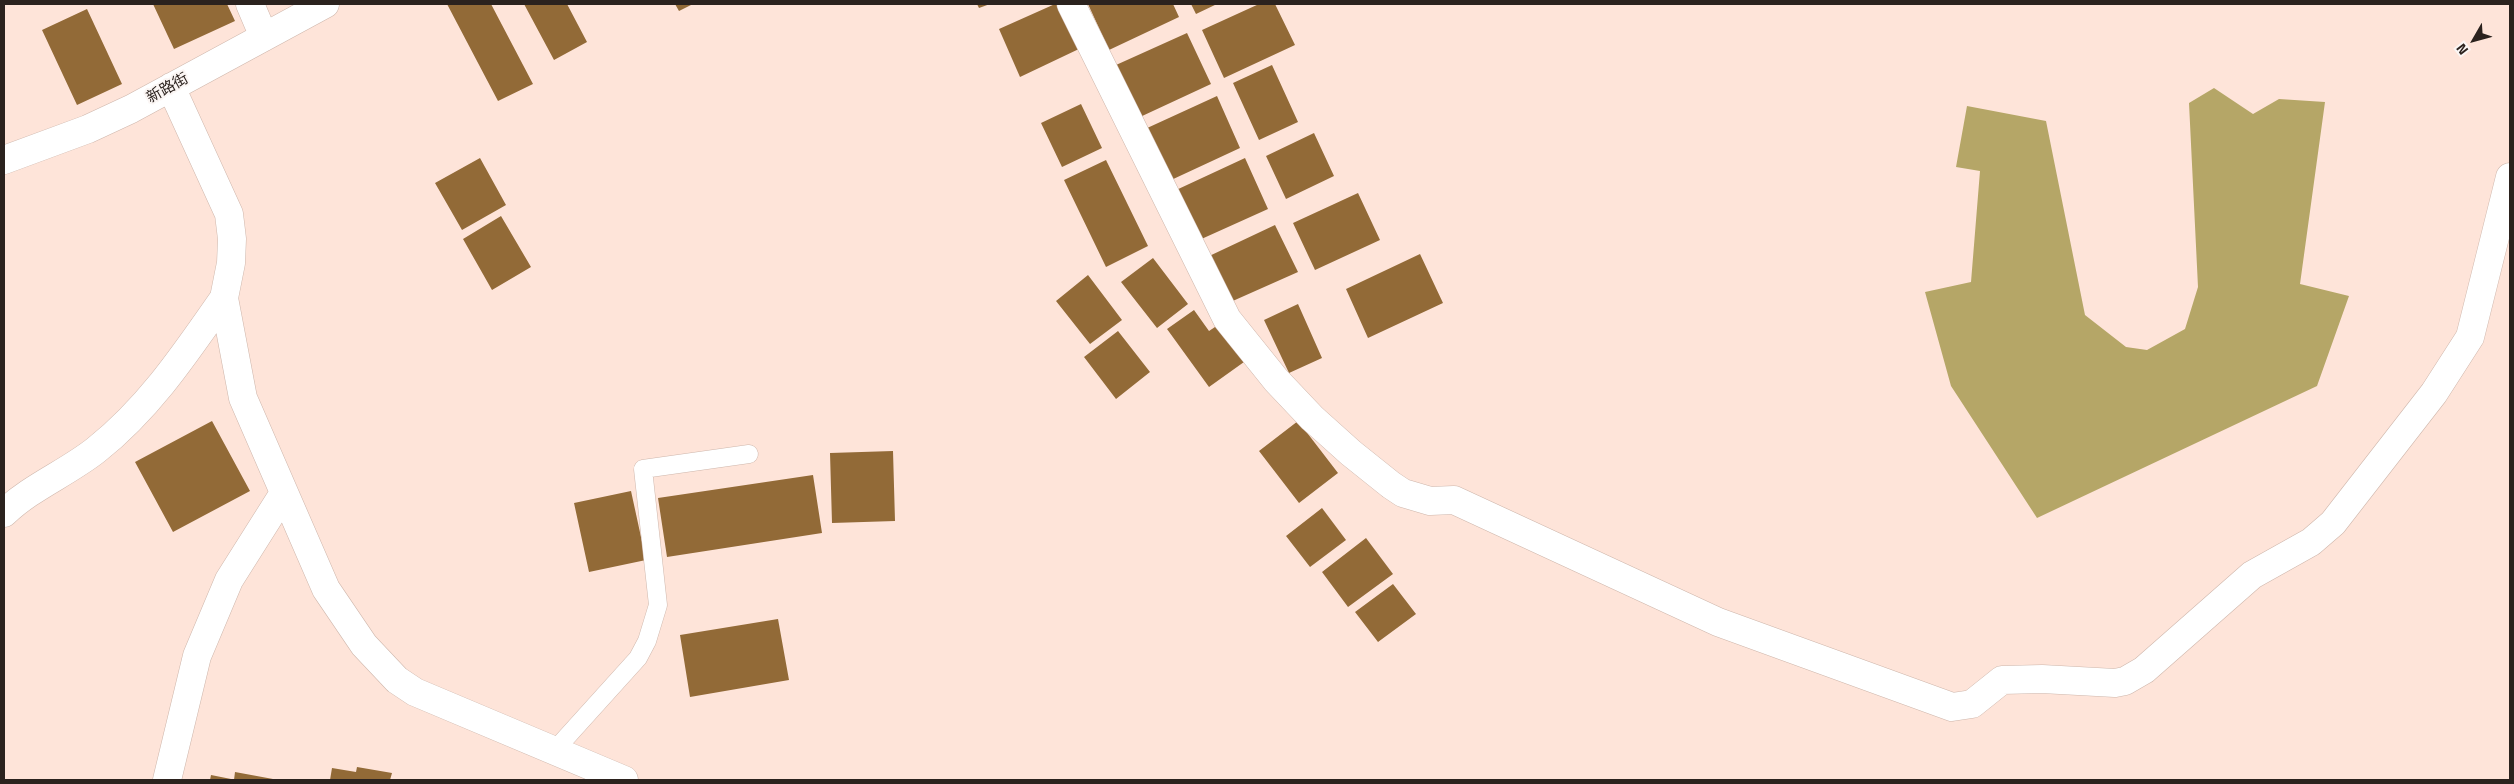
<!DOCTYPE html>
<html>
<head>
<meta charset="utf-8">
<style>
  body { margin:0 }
  #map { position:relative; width:2514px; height:784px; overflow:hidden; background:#fee4d9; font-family:"Titillium Web",sans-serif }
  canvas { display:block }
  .frame { position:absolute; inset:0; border:5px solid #2b221e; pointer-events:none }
  .north { position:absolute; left:2449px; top:15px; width:50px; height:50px; -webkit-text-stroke:4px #fbf6f4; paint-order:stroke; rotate:232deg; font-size:14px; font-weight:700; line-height:20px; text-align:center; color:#2b221e }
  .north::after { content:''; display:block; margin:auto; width:18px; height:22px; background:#2b221e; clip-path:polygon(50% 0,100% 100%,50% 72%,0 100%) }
</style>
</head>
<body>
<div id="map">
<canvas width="2514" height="784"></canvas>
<div class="frame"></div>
<div class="north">N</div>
</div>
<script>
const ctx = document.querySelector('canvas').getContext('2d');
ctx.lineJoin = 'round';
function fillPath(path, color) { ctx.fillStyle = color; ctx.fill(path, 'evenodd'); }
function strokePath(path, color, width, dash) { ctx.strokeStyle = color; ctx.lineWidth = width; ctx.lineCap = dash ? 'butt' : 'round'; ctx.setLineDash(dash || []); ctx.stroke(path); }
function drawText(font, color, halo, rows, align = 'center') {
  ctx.font = font + ' "Titillium Web","Noto Sans SC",sans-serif'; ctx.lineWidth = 4; ctx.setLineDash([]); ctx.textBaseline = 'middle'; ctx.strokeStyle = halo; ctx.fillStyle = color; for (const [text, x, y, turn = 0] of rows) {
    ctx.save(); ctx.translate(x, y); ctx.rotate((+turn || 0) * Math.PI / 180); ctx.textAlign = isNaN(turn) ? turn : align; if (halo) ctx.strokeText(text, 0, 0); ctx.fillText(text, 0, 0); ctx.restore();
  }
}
fillPath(new Path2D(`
  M2214,88l39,26 26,-15 46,3 -25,182 49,12 -32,90 -280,132 -86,-132 -26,-94 46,-10 9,-111 -24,-4 11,-61 79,15 39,194 41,32 21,3 38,-21 13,-42 -9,-184z`), '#b5a667');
fillPath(new Path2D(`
  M153,4h74l8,17 -61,28z
  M447,4h44l42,80 -35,17z
  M524,4h43l20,38 -33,18z
  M675,4h18l-14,7z
  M977,4h13l-11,4z
  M1055,4h6l20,44 -61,29 -21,-48z
  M1088,4h85l6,13 -70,33z
  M1191,4h26l-21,10z
  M1259,4h16l20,41 -71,33 -22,-48z
  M87,9l35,75 -45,21 -35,-75z
  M1187,33l24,51 -71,33 -24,-52z
  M1272,65l26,57 -39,18 -26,-57z
  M1217,96l23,52 -71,33 -24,-52z
  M1081,104l21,44 -40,19 -21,-44z
  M1314,133l20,43 -48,23 -20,-43z
  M480,158l26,47 -44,25 -27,-47z
  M1245,158l23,51 -71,32 -23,-50z
  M1106,160l42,86 -42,21 -42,-87z
  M1358,193l22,47 -65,30 -22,-47z
  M501,216l30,51 -39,23 -29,-51z
  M1275,225l23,47 -72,32 -21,-46z
  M1420,254l23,49 -75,35 -22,-49z
  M1153,258l35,46 -31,24 -36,-46z
  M1088,275l34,45 -32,24 -34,-43z
  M1298,304l24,54 -33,15 -25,-53z
  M1194,310l15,21 9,-6 26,37 -35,25 -42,-58z
  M1118,331l32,41 -34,27 -32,-42z
  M212,421l38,70 -77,41 -38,-70z
  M1298,421l40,52 -39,30 -40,-52z
  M893,451l2,70 -63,2 -2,-70z
  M813,475l9,58 -155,24 -9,-59z
  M631,491l15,69 -57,12 -15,-69z
  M1322,508l24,32 -36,27 -24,-31z
  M1366,538l27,36 -45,33 -26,-35z
  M1393,584l23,30 -38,28 -23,-30z
  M778,619l11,61 -99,17 -10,-62z
  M357,767l35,6 -2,7h-60l2,-12 24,4z
  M235,772l38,7v1h-39z
  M211,775l20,4v1h-21z`), '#926a37');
const lane = new Path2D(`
  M554,751l84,-93 9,-17 11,-36 -15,-136 106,-15`);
const street = new Path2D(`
  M250,4l14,33
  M1071,4l156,315 49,61 36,38 39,35 40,32 12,8 27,8 24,-1 264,122 234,85 20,-3 30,-24 40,-1 73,4 10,-2 19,-11 108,-95 59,-33 22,-19 101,-130 36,-56 40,-160
  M171,87l58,127 3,25 -1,24 -7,35 19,100 83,191 38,56 33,35 18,12 209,88
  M4,160l84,-31 43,-20 194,-105
  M4,513c27,-26 63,-40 92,-63 53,-42 89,-96 128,-152
  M167,780l30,-124 32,-76 55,-87`);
strokePath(lane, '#ceb6ab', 19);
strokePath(street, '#ceb6ab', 29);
strokePath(lane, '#fff', 18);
strokePath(street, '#fff', 28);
drawText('15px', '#2b221e', '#fbf6f4', [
  ["新路街",168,89,-29]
]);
</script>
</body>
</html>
